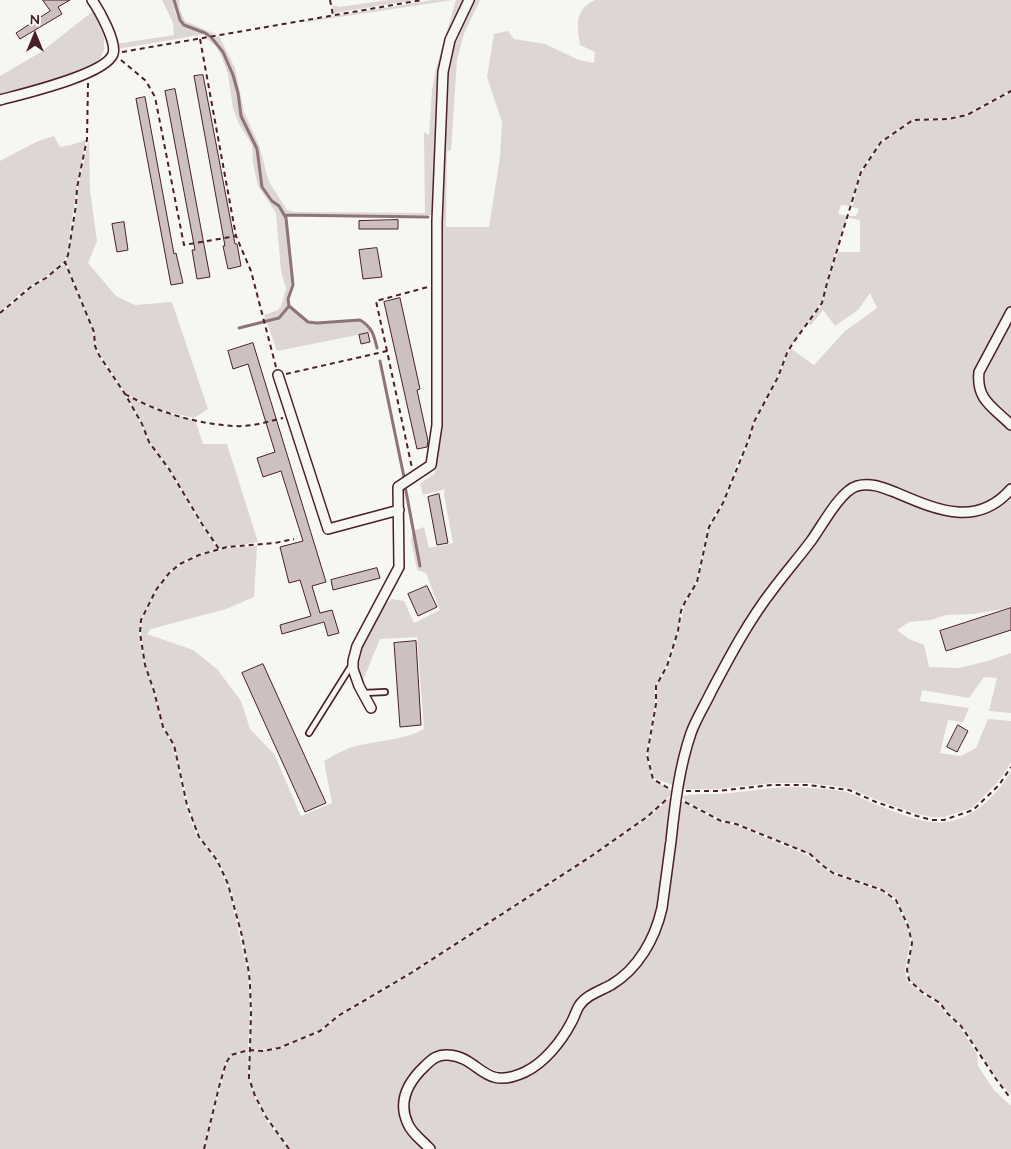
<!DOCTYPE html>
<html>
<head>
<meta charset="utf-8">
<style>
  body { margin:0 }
  #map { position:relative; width:1011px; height:1149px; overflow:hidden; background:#f6f6f2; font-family:"Architects Daughter",sans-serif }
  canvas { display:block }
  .north { position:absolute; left:10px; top:10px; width:50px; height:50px; -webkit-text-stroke:4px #f6f6f2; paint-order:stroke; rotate:0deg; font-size:14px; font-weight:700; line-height:20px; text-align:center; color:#4a1f2b }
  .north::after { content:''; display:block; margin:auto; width:18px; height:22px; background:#4a1f2b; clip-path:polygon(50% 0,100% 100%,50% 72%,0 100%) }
</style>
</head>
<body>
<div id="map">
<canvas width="1011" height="1149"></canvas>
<div class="north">N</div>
</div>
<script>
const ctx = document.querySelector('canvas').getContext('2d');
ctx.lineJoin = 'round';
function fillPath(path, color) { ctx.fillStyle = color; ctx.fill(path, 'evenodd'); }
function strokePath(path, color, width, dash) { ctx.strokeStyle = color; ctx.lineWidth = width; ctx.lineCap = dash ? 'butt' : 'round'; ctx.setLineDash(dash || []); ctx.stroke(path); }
fillPath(new Path2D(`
  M162,0h11c3,25 11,26 32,34l-87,15 -2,-5 58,-9 -1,-12z
  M175,0h4l1,10 5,11 30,13c-6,2 -8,-1 -14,-3 -19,-7 -24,-10 -26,-31z
  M388,0h27l-81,13 -2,-8 7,2z
  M433,0h20l-147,22 -1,-1z
  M456,0h10l-22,49 -6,23 -6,143 -147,-1 -22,-27 -6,-38 -16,-33 -2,-24 -5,-17 -11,-24 -10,-13 6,-2 16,32 9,44 15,33 10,37 18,28 7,2 131,1 -1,-81 5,3 3,-45 4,-22z
  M474,0h6l-16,34 -7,26 -6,90 -4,1 -1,76h43l11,-70 2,-35 -15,-45 7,-43 14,-3 6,8 31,5 34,16 15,3 1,-11 -15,-7c-3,-19 -6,-35 15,-45h416v90l-44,24 -19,4 -35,2 -12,7 -21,15 -20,29 -10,35 -9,-1 -3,9 9,2 -21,67 -4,19 -36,51 -9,24 -23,45 -5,17 -9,17 -17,46 -11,16 -4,8 -12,56 -12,20 -3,8 -3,20 -10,27 -2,9 -11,20v18l-9,51 7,25 21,12 -27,25 -58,40 -178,115 -74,44 -18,15 -40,17 -29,2 2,-36 -2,-41 -18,-81 -14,-33 -19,-22 -7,-19 -18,-73 -11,-19 -8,-35 -10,-26 -4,-32 1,-13 15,-30 14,-18 10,-7 19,-10 27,-7 30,-2 -3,51 -28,12 -75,20 -4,5 46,16 24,19 24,32 9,28 24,25 27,62 31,-13 -8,-42c12,-7 24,-14 37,-16 21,-5 43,-5 63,-16l-7,-92 -37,2 -19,46 -4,-11 -1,-20 22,-40 7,-9 7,-6 12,2 10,22 26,-13 -14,-37 -9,-3 -6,-30 2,-9 11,-4 5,21 24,-5 -9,-49 1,-5 -22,6 -3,-11 15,-11 5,-36 2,-38 -1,-172 6,-158 16,-47z
  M93,11l11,26v13l-3,7 -6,6 -14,11 -81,23v-21l41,-24z
  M210,38l12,14 10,23 5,18 3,23 16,34 5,38 10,13 8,6 6,11 7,67 -5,14 1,6 -10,12 -12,4 -2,-6 14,-5 3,-4 5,-17 -5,-18 -5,-58 -18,-27 -5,-23 -1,-18 -14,-23 -5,-14 -5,-34 -7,-19 -5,-9 -9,-7z
  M1011,92v214l-5,6 -29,60 11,35 23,23v56c-5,5 -11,12 -17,16 -37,18 -81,-6 -116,-20l-12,-2 -13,4 -132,185 -46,117 -21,-8 -6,-23 9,-50 -1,-19 12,-19 11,-36 6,-28 13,-21 11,-55 15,-24 26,-63 5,-17 23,-45 12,-30 24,17 31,-34 32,-23 -7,-15 -12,17 -23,16 -12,-16 -12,15 -3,-2 15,-20 4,-20 11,-31h22v-32l-12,-2 1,-2h7l3,-7 -7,-2 10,-35 19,-29 21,-15 11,-7 35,-2 19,-4z
  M54,136l6,11 11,-2 15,-5c-8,38 -14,77 -19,115 -5,15 -24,22 -36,31 -11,7 -21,17 -31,26v-151l36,-19z
  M89,139l1,51 7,51 -9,22 28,33 19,9 37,-3 36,107 -14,9 -26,-6 -25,-9 -18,-10 -25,-39 -4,-8 -2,-14 -28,-70 11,-57 1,-17z
  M65,263l28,69 2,14 3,9 26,39 17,31 8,17 19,27 33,56 17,24 -19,5 -19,9 -10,8 -14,19 -15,30 -2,13 5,32 10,26 8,36 11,19 13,59 4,14 8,19 18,22 14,33 18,80 2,41 -2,36 -17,5 -6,8 -22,86h-203v-835l32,-27 14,-8z
  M289,307l19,16 51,-3 7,4 6,8 -95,19 -10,-28 13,-4z
  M1011,321v98c-6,-6 -14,-12 -20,-19 -19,-22 9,-59 20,-79z
  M126,395c22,13 44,19 69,25l8,24h24l31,98 -39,6 -17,-24 -33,-56 -19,-26 -8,-18z
  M876,488c16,6 32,12 48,18 35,13 56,17 87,-8v108l-3,2 -34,6 -28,1 -15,5 -22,2 -12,8 12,9 15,6 5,22 30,1 29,-7 23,-8v60l-22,-2 8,-33 -13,-1 -15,21 -47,-8 -2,11 49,7 -6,14 -15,-2 -8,33 21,3 15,-8 12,-29 23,2v41l-6,10 -8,11 -25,25 -28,9h-12l-15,-3 -40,-14 -28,-12 -40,-5h-37l-54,6h-36l8,-42 11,-27 33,-65 24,-40 65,-84 23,-34 12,-8z
  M1011,771v324l-13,-15 -36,-54 -14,-13 -8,-10 -18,-12 -13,-11 -1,-10 4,-27 -3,-17 -12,-27 -15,-10 -48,-17 -12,-7 -12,-11 -74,-31 -15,-3 -35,-19 -5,-5c13,-2 25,-2 38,-2 31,-2 61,-10 92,-6 12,1 26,1 38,5 9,3 18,8 28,12 17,6 36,15 55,17 34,4 63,-23 79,-51z
  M674,794c-4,27 -8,55 -12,82 -1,14 -2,28 -5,41 -5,18 -16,36 -29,49 -15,15 -37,20 -49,34 -21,25 -27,64 -64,71 -37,8 -53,-40 -90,-12 -19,14 -34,45 -20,67 5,8 13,16 19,23h-134c-6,-11 -16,-21 -23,-32 -14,-21 -19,-40 -18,-66l30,-2 41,-17 18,-15 74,-44 178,-115 58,-40z
  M681,801l39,21 16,3 73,31 12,10 12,8 48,17 14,10 12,25 3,17 -5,27 2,11 14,12 18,12 7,9 14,13 17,27 1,12 16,24 17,16v43h-577l-21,-22 -7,-18 4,-22 19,-22 16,-8 19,6 24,15 50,-11 43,-59 6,-6 43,-26 22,-28 12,-26z
  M248,1051c-2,26 4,44 17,67 7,11 17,20 23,31h-84l23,-86 4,-7z`), '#ddd6d5');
strokePath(new Path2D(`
  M174,0l6,20 4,5 21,8 6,4 12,15 10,23 5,18 3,23 16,33 5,38 10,14 7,5 7,12 7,67 -5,14 1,7 19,16 9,1 43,-3c12,7 14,15 17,28
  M284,215l144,2
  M239,328l40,-10 10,-12
  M380,361l24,116
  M405,486l15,80`), '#8e747a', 3);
const building = new Path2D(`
  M43,0h27l-12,7 4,7 -42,25 -4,-6 34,-22z
  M203,75l32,169h2l4,22 -13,3 -5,-23h2l-31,-170z
  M175,89l35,188 -13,2 -5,-29h3l-30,-159z
  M145,97l29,157 2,-1 7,30 -12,2 -35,-186z
  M398,220v9h-39v-8z
  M124,222l4,28 -11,2 -5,-28z
  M377,248l5,29 -19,2 -4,-29z
  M400,298l20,91 -3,1 11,51 -1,6 -10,2 -33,-147z
  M368,333l2,9 -9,2 -2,-9z
  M253,343l73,239 -14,4 8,27 12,-3 7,23 -11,3 -4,-14 -42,12 -2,-9 31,-9 -11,-36 -11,3 -9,-36 23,-6 -22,-70 -18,6 -6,-19 18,-6 -27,-88 -15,5 -5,-18z
  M439,494l9,49 -11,2 -9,-48z
  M377,568l3,10 -47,12 -2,-10z
  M427,586l10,21 -19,9 -10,-22z
  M1011,608v22l-65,21 -6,-20z
  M416,641l5,84 -21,2 -6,-84z
  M263,664l63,139 -21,9 -63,-139z
  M958,725l10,6 -11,21 -10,-5z`);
fillPath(building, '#ccc1c0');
strokePath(building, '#4a1f2b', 1);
const service = new Path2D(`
  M364,693l21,-1
  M309,733l42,-67`);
const minor = new Path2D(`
  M0,100c22,-6 105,-25 113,-46 4,-12 -14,-44 -21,-54
  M1011,312l-32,60c-3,28 14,35 32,53
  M278,375l50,154 71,-19
  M371,708l-12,-22 -6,-17v-8l4,-15 42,-79 -1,-80 33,-22 6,-40v-204l6,-149 7,-32 19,-40
  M430,1149c-7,-8 -18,-15 -22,-25 -11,-23 1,-43 17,-58 7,-7 13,-12 23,-11 33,2 34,37 77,17 19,-9 36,-30 46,-49 3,-5 5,-12 8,-17 7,-11 21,-15 32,-21 27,-16 44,-46 51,-77 3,-22 6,-45 9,-67 4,-37 8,-73 20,-108 5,-14 14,-28 20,-41 19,-36 38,-72 63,-104 12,-16 25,-31 37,-47 11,-15 29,-50 46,-55 14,-4 27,2 40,7 40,17 80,35 114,-4`);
strokePath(service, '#4a1f2b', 8);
strokePath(minor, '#4a1f2b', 12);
strokePath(new Path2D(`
  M330,0l3,15
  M200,39l36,197
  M122,52l300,-52
  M121,60l25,21 9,16 29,148 52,-9 15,35 25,96
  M88,83l-1,56 -10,49 -1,17 -8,50 -3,7 29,70 1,14 4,9 26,39 17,30 7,18 20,27 33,55 17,25
  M0,313l32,-27 14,-8 19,-16
  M387,351l-11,-50 52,-14
  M286,374l101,-23 25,117
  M125,394c32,18 72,30 109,32 17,1 33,-4 49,-8
  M668,788l-15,-9 -6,-24 9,-51v-18l11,-20 11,-35 3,-20 4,-9 12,-20 12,-55 14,-24 26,-64 5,-17 24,-45 9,-24 6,-10 29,-40 5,-20 34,-111 20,-30 32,-22 35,-1 19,-4 44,-24
  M686,791h32l54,-6h36l41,5 27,12 41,14 15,4h12l29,-10 26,-25 12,-18
  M685,802l36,19 15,3 74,30 12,11 11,8 49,17 14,10 12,26 4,17 -5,27 2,10 13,12 18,11 7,10 14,13 35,53 15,20
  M204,1149l15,-62 7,-24 5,-8 18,-5 14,1 16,-3 41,-17 18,-15 73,-43 179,-116 57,-40 20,-18
  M289,1149l-23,-32 -11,-21 -6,-18 2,-64 -1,-28 -1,-13 -7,-37 -14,-52 -11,-24 -18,-23 -12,-32 -13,-60 -11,-18 -9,-36 -9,-26 -5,-32 1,-13 15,-30 14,-18 10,-8 19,-9 28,-8 48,-4 19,-4`), '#4a1f2b', 2, [5, 4]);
strokePath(service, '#f6f6f2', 4.5);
strokePath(minor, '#f6f6f2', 9);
</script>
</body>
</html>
